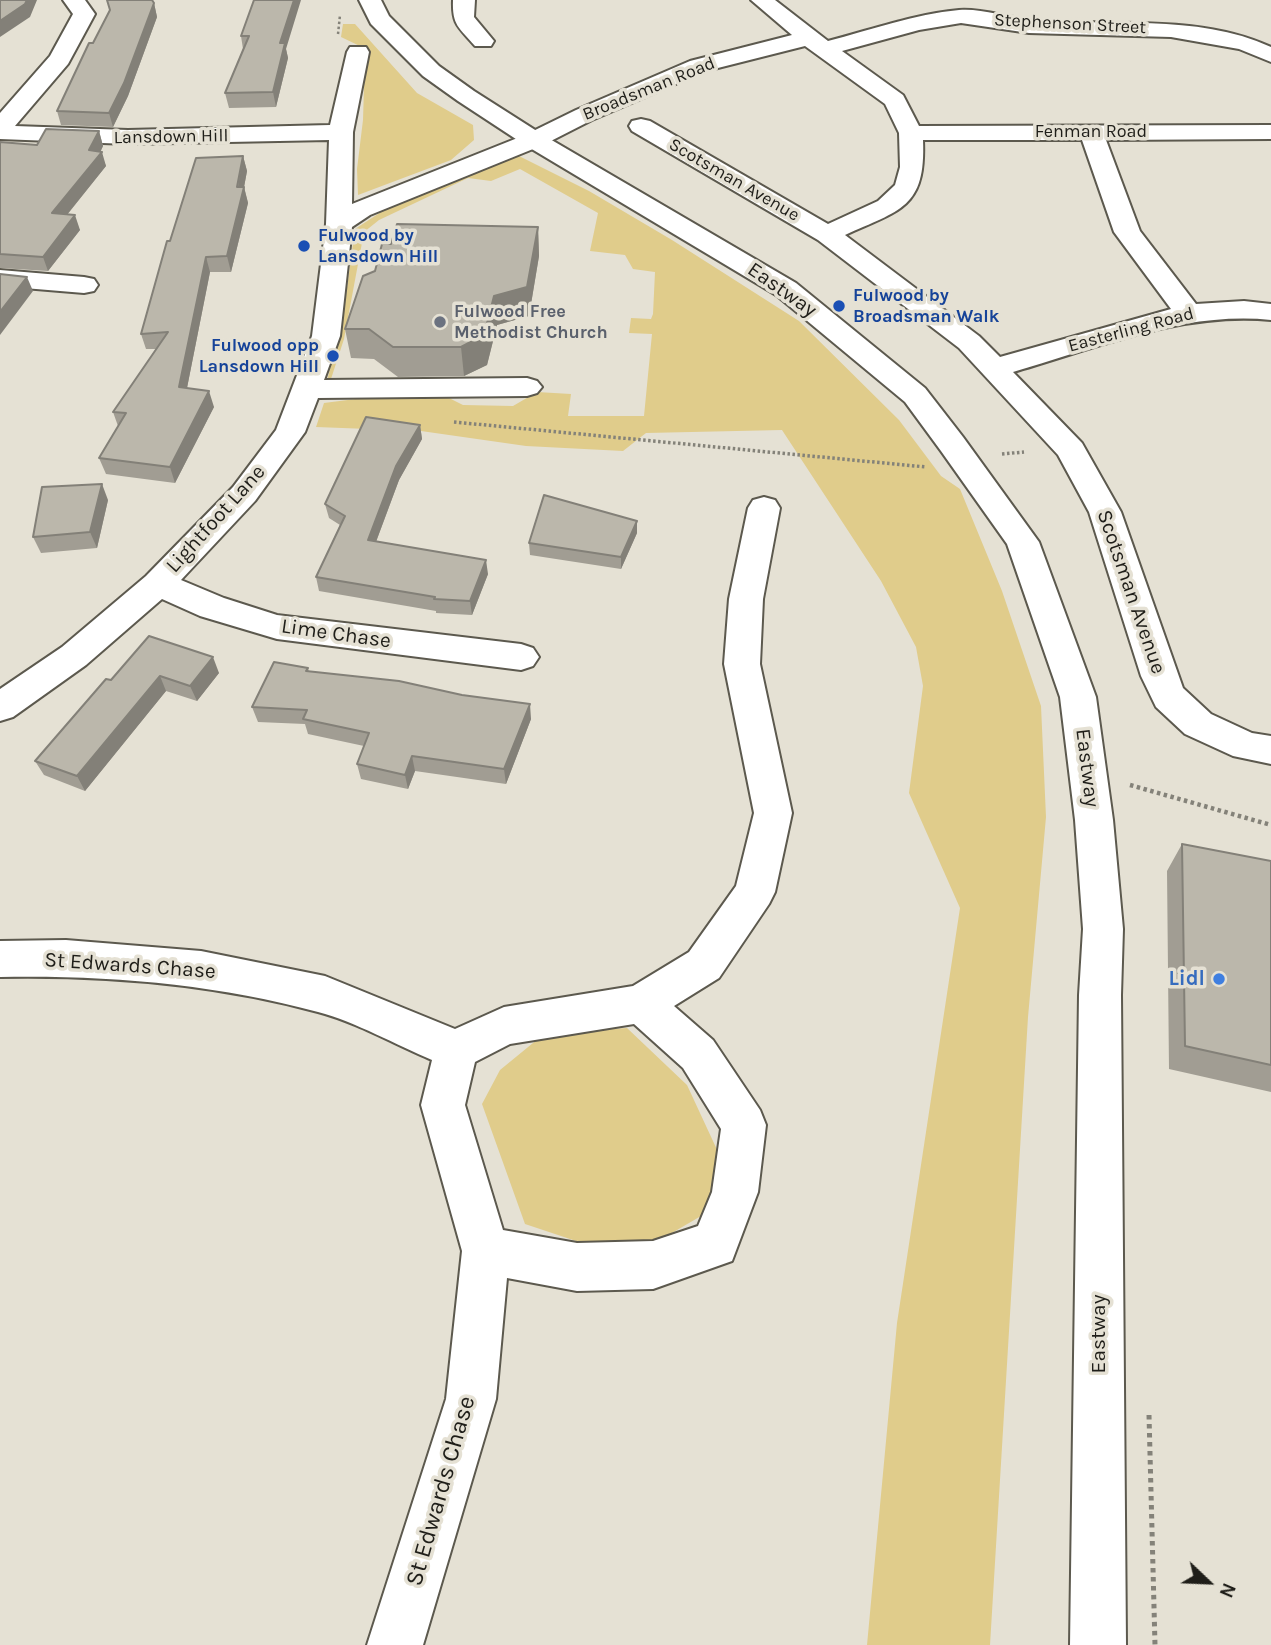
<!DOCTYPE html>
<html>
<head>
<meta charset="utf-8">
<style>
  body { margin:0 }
  #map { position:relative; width:1271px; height:1645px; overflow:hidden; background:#e5e1d4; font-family:Karla,sans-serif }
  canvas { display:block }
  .north { position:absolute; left:1173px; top:1547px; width:70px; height:70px; -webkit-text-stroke:5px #e5e1d4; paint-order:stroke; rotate:113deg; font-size:19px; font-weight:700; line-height:28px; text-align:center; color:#1f1e19 }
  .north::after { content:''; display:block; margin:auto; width:24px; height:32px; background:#1f1e19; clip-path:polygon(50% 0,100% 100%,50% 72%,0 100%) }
</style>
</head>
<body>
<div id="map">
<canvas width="1271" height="1645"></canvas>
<div class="north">N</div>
</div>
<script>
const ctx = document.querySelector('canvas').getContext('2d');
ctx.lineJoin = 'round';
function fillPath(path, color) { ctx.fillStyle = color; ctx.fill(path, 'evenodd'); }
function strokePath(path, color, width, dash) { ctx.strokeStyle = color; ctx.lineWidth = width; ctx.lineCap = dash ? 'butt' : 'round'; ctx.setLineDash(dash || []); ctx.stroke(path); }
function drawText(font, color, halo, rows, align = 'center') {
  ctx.font = font + ' Karla,sans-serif'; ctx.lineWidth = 7; ctx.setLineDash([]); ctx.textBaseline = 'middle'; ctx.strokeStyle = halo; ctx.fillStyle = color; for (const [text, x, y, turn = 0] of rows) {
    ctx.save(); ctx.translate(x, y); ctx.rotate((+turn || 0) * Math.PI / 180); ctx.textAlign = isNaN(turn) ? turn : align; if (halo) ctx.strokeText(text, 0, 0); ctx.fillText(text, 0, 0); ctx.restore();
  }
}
fillPath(new Path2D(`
  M343,24h12l62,69 56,32 1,15 -23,20 -93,35 -1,-26 6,-49 2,-65 -1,-7 -23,-11z
  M519,156l70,35 83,49 127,81 100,99 42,56 19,13 42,102 39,115 5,111 -18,200 -38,628h-123l30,-322 63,-415 -51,-115 14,-107 -7,-39 -35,-66 -99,-151 -136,3 -23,18 -97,-5 -105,-15 -105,-4 8,-24 63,-8h56l20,10 50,1 24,-14 34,2 -3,22h76l8,-82 -23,-1 2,-15 20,1 2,-5 2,-42 -22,-3 -8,-14 -35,-4 8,-38 -78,-44 -29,12 -23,-3 -89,42 -15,12 -20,107 -14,43 -3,-1 16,-64 12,-88 43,-28 105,-44z
  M627,1028l60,57 32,69 -1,39 -17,23 -48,28 -53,5 -75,-25 -43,-120 18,-34 44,-36z`), '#e0cc8b');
const minor = new Path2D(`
  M63,0h22l10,14 -27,50 -53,62 113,4 202,-5 17,-73 3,-5h16l3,5 -16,80 -1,72 173,-69 51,-25 114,-49 102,-26 -41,-35h24l53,41c43,-11 86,-27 131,-31 21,-2 47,7 68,9 81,9 168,-7 244,28v15l-32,-13 -68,-12 -142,-4 -68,-10 -42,7 -77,21 61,44 16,31 352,-1v14l-165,1 34,91 56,73 48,-3 27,3v16c-88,-9 -174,28 -258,52l69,71 39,69 62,176 28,26 41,19 19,3v28l-38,-8 -48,-22 -29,-27 -15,-31 -52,-164 -31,-57 -99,-107 -141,-108 -186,-109 -3,-5 3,-5 9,-2 9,2 178,103 50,-23 17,-16 5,-18 -1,-34 -14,-29 -80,-58 -99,25 -114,49 -49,25 -173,70 -18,12 -12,109 -16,44 203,-2 10,3 5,6 -5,6 -10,3 -209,2 -13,34 -50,69 -74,79 43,18 53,17 244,29 12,4 6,9 -6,9 -12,4 -244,-31 -77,-23 -38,-17 -76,66 -73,52 -13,4v-32l62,-42 84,-71 87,-89 43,-57 36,-94 14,-112 3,-84 -201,4 -128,-5v-26l50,-57 23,-42zM923,140h159l32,92 57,77 -171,48 -21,-21 -134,-101c55,-25 81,-27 78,-95z
  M453,0h22l-1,17 20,24 -3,5h-16c-16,-19 -23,-20 -22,-46z
  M0,270l84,7 10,2 4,6 -4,6 -10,2 -84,-7z
  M764,497l11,3 5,8 -17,91 -3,65 32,149 -17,79 -6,12 -50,74 -45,28 39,34 47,70 6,15 -8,67 -26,69 -79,28 -76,2 -70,-13 -11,121 -73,246h-56l79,-246 16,-148 -41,-146 11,-45c-36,-15 -76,-38 -114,-48 -103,-28 -211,-37 -318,-35v-36l66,-1 135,11 124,25 130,53 49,-22 129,-21 56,-34 47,-66 18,-73 -30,-149 5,-65 19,-91 5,-8zM634,1024l49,44 38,61 -9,63 -14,34 -45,15 -76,2 -74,-13 -38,-125 10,-43 35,-18z`);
const major = new Path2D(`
  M359,0h22l8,16 50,50 35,25 69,44 253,148 129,105 38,49 76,105 57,155 17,123 10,109 -2,66 5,650h-56l9,-650 4,-66 -8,-109 -15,-123 -53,-153 -66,-93 -36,-49 -129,-107 -251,-150 -67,-44 -35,-25 -52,-52z`);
strokePath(minor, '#5c594e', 4);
strokePath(major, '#5c594e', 4);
strokePath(new Path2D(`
  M338,34l2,-19`), '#848279', 2.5, [2.5, 2.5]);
strokePath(new Path2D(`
  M454,422l472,45
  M1002,454l22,-2`), '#848279', 3.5, [2.5, 2.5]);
strokePath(new Path2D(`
  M1130,785l141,40`), '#848279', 4.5, [3.5, 3.5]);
strokePath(new Path2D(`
  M1149,1415l6,230`), '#848279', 5, [4.5, 4.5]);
fillPath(minor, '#fff');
fillPath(major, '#fff');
fillPath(new Path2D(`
  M254,0l32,49 2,9 -12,49 -47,1 -4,-15 18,-44 -2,-13z
  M154,3l3,14 -29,79 -15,31 -52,-2 -4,-14z
  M99,131l4,15 -3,6 6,14 -39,49 13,15 -32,41 -48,-3v-126l37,3z
  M243,156l4,15 -3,16 4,16 -17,69h-21l-23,116 27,19 -39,76 -69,-9 -7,-16 19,-32 -5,-14 43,-63h-10l-5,-15 29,-93z
  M538,227l1,29 -10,60 -32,9 -10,40 -23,11 -66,1 -24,-18 -23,-1 -6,-29 30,-58 16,-27z
  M420,425l2,14 -23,41 -23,62 112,32 -16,41 -36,-2v-2l-117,-20 -3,-14 24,-52 -11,-7 -4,-14z
  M108,500l-11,48 -56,5 -8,-16z
  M637,521v12l-16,36 -91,-14 -1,-12z
  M149,636l70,37 -22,28 -31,-10 -81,100 -41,-16 -9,-14 76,-81z
  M308,668l1,4 222,47 -25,65 -91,-13 -7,18 -47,-10 -4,-15 7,-18 -56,-12 -3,-10 -47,-2 -6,-15z
  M1182,844l89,17v231l-102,-23 -2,-198z`), '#a19d93');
fillPath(new Path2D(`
  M27,0h10l-7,17 -30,20v-16z
  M294,0h7l-15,49 2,9 -12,49 -3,-15 7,-49z
  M154,3l3,14 -29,79 -15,31 -4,-14z
  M99,131l4,15 -5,11 4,-5 4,14 -49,61 -5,-14 37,-63z
  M243,156l4,15 -5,27 2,-11 4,16 -17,69 -4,-16z
  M75,215l5,15 -32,41 -5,-14z
  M538,227l1,29 -10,60 -32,9 -10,40 -23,11 -3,-29z
  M206,257l4,15 -26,131 -5,-16z
  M27,277l6,14 -33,44v-23z
  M209,391l5,16 -39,76 -5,-16z
  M420,425l2,14 -23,41 -28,75 -3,-15 28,-74z
  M102,484l6,16 -11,48 -7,-16z
  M637,521v12l-16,36v-12z
  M486,560l2,14 -16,41 -2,-14z
  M213,657l6,16 -22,28 -7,-15z
  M160,676l6,15 -81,100 -8,-15z
  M530,704l1,15 -25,65 -2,-15z
  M412,756l3,15 -7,18 -3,-14z`), '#838078');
const building = new Path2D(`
  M0,0h27l-2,4 -25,17z
  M107,0h45l2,3 -30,80 -15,30 -52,-2 32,-68h4l17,-33z
  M254,0h40l-14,43h5l-12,49 -48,1 24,-57h-8z
  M46,129l53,2 -10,19 13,2 -50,61 23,2 -32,42 -43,-3v-112l37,3z
  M243,156l-6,31h7l-17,69 -21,1 -27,130 30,4 -39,76 -71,-9 27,-45 -13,-1 55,-80 -27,2 26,-93h3l26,-83z
  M397,224l141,3 -11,60 -33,9 -10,39 -23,12h-68l-24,-18h-24l18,-53 12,-5 7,-27h9z
  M0,274l27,3 -27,35z
  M366,417l54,8 -24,41 -28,74 118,20 -16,41 -36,-2 1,-2 -119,-20 29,-61 -20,-12z
  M102,484l-12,48 -57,5 9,-50z
  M544,495l93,26 -16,36 -92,-14z
  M149,636l64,21 -23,29 -30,-10 -83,100 -42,-15 71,-82 5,1z
  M274,662l34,6 -2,3 93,10 63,14 68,9 -26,65 -92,-13 -7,19 -48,-11 12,-31 -66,-14 4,-9 -55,-3z
  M1182,844l89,17v204l-86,-19z`);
fillPath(building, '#bbb7ab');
strokePath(building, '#838078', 2);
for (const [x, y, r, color] of [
  [304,246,7,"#1a4fb4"],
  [839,306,7,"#1a4fb4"],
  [440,322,7,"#6b7280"],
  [333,356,7,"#1a4fb4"],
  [1219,979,7,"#3f7fe0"]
]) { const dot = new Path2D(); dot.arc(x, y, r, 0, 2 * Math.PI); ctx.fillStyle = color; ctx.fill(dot); strokePath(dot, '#e5e1d4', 2.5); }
drawText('18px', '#1f1e19', '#e5e1d4', [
  ["Stephenson Street",1070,24,3],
  ["Broadsman Road",649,89,-22],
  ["Fenman Road",1091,132],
  ["Lansdown Hill",171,137,-1],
  ["Scotsman Avenue",734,180,30],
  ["Easterling Road",1131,330,-15]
]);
drawText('bold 18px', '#164399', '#e5e1d4', [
  ["Fulwood by",318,236],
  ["Lansdown Hill",318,257],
  ["Fulwood by",853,296],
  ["Broadsman Walk",853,317],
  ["Fulwood opp",319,346,"right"],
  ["Lansdown Hill",319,367,"right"]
], 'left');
drawText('bold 18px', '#5b616d', '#e5e1d4', [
  ["Fulwood Free",454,312],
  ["Methodist Church",454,333]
], 'left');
drawText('21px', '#1f1e19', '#e5e1d4', [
  ["Eastway",782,290,35],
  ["Lightfoot Lane",216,519,-48],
  ["Scotsman Avenue",1131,592,71],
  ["Lime Chase",336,634,8],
  ["Eastway",1087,768,83],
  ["St Edwards Chase",130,966,4],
  ["Eastway",1099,1334,-90]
]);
drawText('bold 21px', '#366cbe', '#e5e1d4', [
  ["Lidl",1205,979]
], 'right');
drawText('24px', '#1f1e19', '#e5e1d4', [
  ["St Edwards Chase",441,1491,-74]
]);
</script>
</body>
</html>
